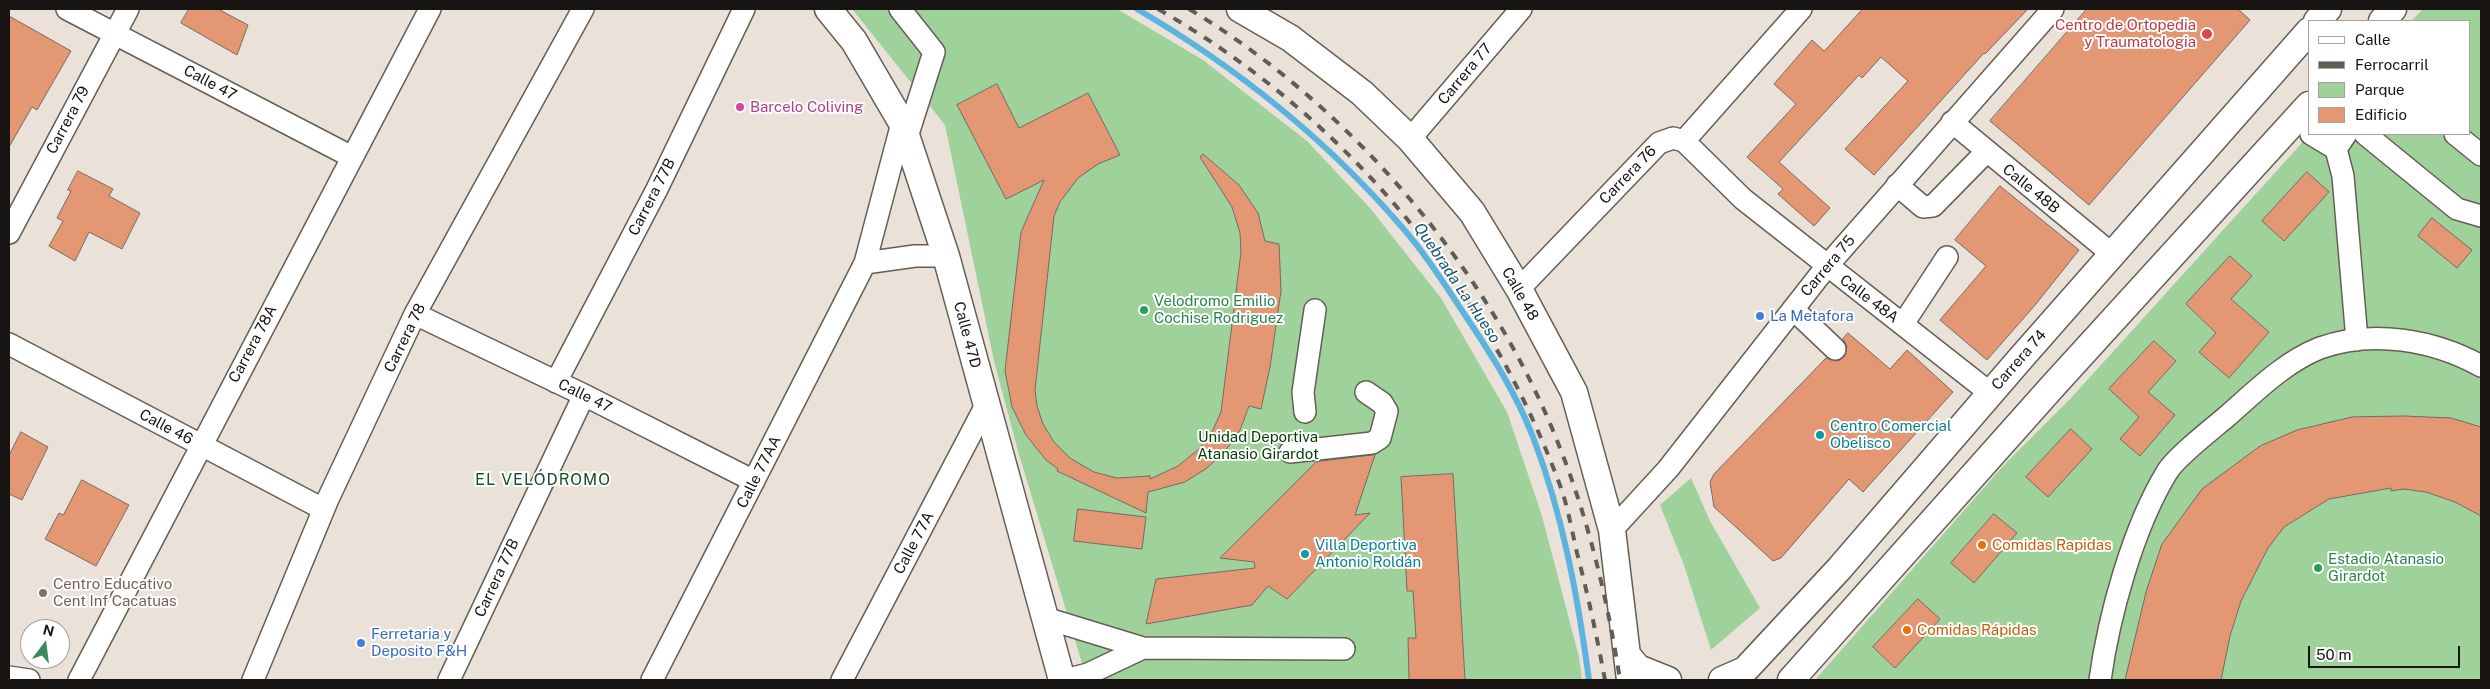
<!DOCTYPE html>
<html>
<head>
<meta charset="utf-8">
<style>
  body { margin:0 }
  #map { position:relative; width:2490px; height:689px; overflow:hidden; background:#eae2d8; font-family:"Public Sans",sans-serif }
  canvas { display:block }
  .frame { position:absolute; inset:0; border:10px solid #171411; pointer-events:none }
  .legend { position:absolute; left:2308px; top:20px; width:162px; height:115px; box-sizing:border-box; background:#fff; border:1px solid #a2a1a0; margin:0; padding:6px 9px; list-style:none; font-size:15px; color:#171411 }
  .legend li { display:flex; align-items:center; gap:10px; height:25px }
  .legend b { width:25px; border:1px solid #a2a1a0 }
  .north { position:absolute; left:20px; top:619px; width:50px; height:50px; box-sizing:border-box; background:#fff; border:1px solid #a2a1a0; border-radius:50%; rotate:15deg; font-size:14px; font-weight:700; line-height:20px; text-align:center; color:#171411 }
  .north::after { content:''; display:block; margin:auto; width:18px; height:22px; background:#3a8958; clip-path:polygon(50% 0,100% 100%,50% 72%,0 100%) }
  .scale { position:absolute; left:2308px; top:646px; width:152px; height:22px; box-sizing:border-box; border:2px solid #171411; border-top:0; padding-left:6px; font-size:15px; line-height:18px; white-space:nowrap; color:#171411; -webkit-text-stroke:4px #fff; paint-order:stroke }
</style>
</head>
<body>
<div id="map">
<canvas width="2490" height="689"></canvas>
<div class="frame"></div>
<ul class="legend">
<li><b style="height:6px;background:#fff"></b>Calle</li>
<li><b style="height:6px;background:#615c56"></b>Ferrocarril</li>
<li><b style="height:14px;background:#9fd29b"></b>Parque</li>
<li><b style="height:14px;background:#e39773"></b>Edificio</li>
</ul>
<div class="north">N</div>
<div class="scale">50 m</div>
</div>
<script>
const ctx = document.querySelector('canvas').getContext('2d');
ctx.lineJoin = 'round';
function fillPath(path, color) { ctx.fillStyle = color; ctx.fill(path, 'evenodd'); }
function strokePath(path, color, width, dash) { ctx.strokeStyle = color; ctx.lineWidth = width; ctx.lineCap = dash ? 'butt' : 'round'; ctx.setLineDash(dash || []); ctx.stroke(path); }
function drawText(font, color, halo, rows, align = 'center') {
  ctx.font = font + ' "Public Sans",sans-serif'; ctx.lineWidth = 4; ctx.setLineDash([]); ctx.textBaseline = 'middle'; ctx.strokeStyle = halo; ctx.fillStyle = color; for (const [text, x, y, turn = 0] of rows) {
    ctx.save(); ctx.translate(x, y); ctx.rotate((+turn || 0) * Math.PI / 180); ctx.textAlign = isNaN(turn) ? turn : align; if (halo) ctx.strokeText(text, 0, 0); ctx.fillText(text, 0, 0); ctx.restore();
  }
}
fillPath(new Path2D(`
  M852,9h265l86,51 104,81 63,67 71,90 66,114 35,104 37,141 3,23h-495l-69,-229 -24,-90 -49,-236z
  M2423,9h58v671h-666l188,-214 68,-68 239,-264h159v-113h-58z
  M1691,478l19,43 50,87 -49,42 -27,-85 -24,-60z`), '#9fd29b');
strokePath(new Path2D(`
  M1137,9c99,58 189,130 264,217 24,27 44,59 64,89 26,39 51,78 68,122 30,78 45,161 56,243`), '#5cb3df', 6);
const building = new Path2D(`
  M189,9h29l30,16 -11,30 -56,-32z
  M1863,9h165l-43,45 -1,-1 -110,122 -29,-26 63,-68 -27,-24 -19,21 -3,-3 -80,87 51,46 -16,18 -36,-32 5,-5 -36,-32 49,-53 -22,-20 38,-44 12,11z
  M2087,9h151l12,11 -161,185 -99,-84z
  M9,16l62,35 -34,59 -5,-3 -23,40z
  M997,84l22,44 69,-35 32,62 -22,9 -20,14 -18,24 -6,14 -19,174 2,16 6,18 11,18 16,16 24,14 23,6 33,-2v3l28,-13 21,-17 13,-17 9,-20 20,-160 -1,-19 -8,-26 -32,-50 3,-3 36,31 19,28 7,28 14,3 2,47 -11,76 -9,42 -12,-3 -9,24 -15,21 -18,17 -22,14 -37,10 -2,21 -89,-42 1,-2 -12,-9 -20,-25 -14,-28 -7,-36 16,-139 23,-52 -38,19 -49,-94z
  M78,171l35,18 -4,7 31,17 -18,36 -33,-17 -14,29 -26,-15 14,-25 -6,-3 14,-27 -3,-1z
  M2307,172l22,20 -45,49 -22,-20z
  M2000,186l79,64 -43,54 -49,56 -47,-40 46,-54 -31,-26z
  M2432,218l40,32 -15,18 -39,-32z
  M2230,256l22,20 -21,23 38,33 -40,46 -30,-26 17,-19 -30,-29z
  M1848,333l42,36 17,-19 46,42 -90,100 -14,-13 -68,79 -8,3 -59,-54 -4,-25 4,-8 112,-116 12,3 6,-4 3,-11 -4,-7z
  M2154,341l22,20 -28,31 27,23 -35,41 -20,-17 19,-22 -30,-28z
  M2404,416l47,2 30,9v89l-26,-14 -29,-10 -22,-3 -13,2v-3l-62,11 -45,28 -16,21 -27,53 -11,35 -9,44h-96l21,-88 16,-48 40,-55 58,-43 37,-16 55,-13z
  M2071,429l21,20 -44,48 -22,-20z
  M21,432l27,15 -26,53 -13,-6v-38z
  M1375,455l-20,60 15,-2 -83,86 -19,-13 -16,19 -106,19 10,-45 99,-11 -1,-6 -34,-4 96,-96z
  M1453,474l12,206h-56l-1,-42h8l-3,-47h-6l-6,-114z
  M82,480l47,25 -33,61 -51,-27 14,-26 4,2z
  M1078,509l68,8 -4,32 -68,-8z
  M1994,514l23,19 -43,50 -23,-20z
  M1918,599l22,20 -45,49 -22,-21z`);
fillPath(building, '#e39773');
strokePath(building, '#766a65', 1);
const minor = new Path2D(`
  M67,9l285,148
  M900,9l34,43 -27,85
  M1952,122l160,132
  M2311,134l25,15 7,27 14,164
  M2365,134l92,75 24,7
  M2455,134l26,21
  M1410,139l111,-130
  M1684,141l59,58 247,194
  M2336,149l10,-15
  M1897,185l26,22 10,-1 53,-54
  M9,233l119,-224
  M865,263l50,-7h31
  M1519,289l140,-146 14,-5 11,3 117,-132
  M1793,309l42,40
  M415,314l169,81 170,86
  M1903,324l44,-67
  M9,344l314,165
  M556,382l101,-193 87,-180
  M1305,412l-2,-20 12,-82
  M1290,452l82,-9 8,-5 7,-27 -5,-8 -16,-11
  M1612,530l56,-61 159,-203 226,-257
  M1045,618l98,30 201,1
  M9,677l20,3
  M79,680l351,-671
  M253,680l75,-181 87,-185 168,-305
  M449,680l135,-285
  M652,680l213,-417 37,-140
  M842,680l144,-275
  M1065,680l23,-6 55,-26
  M2100,680c9,-65 33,-152 67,-208 8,-14 45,-43 58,-54 29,-25 59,-56 95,-70 52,-19 114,-8 161,18`);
const major = new Path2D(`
  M828,9l26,32 48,82 44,133 116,424
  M1240,9l50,29 72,55 48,46 62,73 47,77 55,103 38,138 18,150
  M2317,21l11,-12
  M2382,21l11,-12
  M1627,655l11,13 30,12
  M1722,680l23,-10 94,-101 182,-211 288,-327
  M1791,680l261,-293 257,-282`);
strokePath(minor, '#655e55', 24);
strokePath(major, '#655e55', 29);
strokePath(minor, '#fff', 21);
strokePath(major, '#fff', 26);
strokePath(new Path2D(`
  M1158,9c187,107 329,277 403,479 7,20 11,43 16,65 11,42 20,84 28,127
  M1189,9c162,97 303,263 371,439 29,73 48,154 60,232`), '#615c56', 4, [9, 9]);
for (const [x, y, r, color] of [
  [2207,34,6,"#e0444e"],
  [740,107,5,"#d1479c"],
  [1144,310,5,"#2e9e5b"],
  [1760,316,5,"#3f7fe0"],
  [1820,435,5,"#0f9aa8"],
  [1982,545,5,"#e8710a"],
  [1305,554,5,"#0f9aa8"],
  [2318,568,5,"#2e9e5b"],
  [43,593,5,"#8d6e63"],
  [1907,630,5,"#e8710a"],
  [361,643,5,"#3f7fe0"]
]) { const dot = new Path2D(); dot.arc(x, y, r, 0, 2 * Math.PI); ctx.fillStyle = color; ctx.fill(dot); strokePath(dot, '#fff', 2); }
drawText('15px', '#be3a42', '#fff', [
  ["Centro de Ortopedia",2196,25],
  ["y Traumatologia",2196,42]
], 'right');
drawText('15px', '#171411', '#fff', [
  ["Carrera 77",1465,74,-50],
  ["Calle 47",210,83,28],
  ["Carrera 79",68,120,-62],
  ["Carrera 76",1628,175,-46],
  ["Calle 48B",2031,189,39],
  ["Carrera 77B",652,197,-63],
  ["Carrera 75",1828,266,-50],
  ["Calle 48",1520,294,60],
  ["Calle 48A",1869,299,37],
  ["Calle 47D",967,335,75],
  ["Carrera 78",405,338,-64],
  ["Carrera 78A",253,344,-62],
  ["Carrera 74",2019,360,-49],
  ["Calle 47",585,396,26],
  ["Calle 46",166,427,28],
  ["Calle 77AA",759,472,-63],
  ["Calle 77A",914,543,-62],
  ["Carrera 77B",497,578,-65]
]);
drawText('15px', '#b23c85', '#fff', [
  ["Barcelo Coliving",750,107]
], 'left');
drawText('15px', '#27864d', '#fff', [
  ["Velodromo Emilio",1154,301],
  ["Cochise Rodriguez",1154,318],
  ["Estadio Atanasio",2328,559],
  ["Girardot",2328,576]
], 'left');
drawText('15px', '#366cbe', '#fff', [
  ["La Metafora",1770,316],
  ["Ferretaria y",371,634],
  ["Deposito F&H",371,651]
], 'left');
drawText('15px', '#0d838f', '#fff', [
  ["Centro Comercial",1830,426],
  ["Obelisco",1830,443],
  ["Villa Deportiva",1315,545],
  ["Antonio Roldán",1315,562]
], 'left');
drawText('15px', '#003e00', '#fff', [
  ["Unidad Deportiva",1258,437],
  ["Atanasio Girardot",1258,454]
]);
drawText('15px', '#c56008', '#fff', [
  ["Comidas Rapidas",1992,545],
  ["Comidas Rápidas",1917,630]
], 'left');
drawText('15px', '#785e54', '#fff', [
  ["Centro Educativo",53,584],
  ["Cent Inf Cacatuas",53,601]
], 'left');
drawText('italic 16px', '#145876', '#fff', [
  ["Quebrada La Hueso",1457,283,56]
]);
ctx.letterSpacing = '1px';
drawText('16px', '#184f2f', '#fff', [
  ["EL VELÓDROMO",543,480]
]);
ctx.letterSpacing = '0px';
</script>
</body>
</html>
